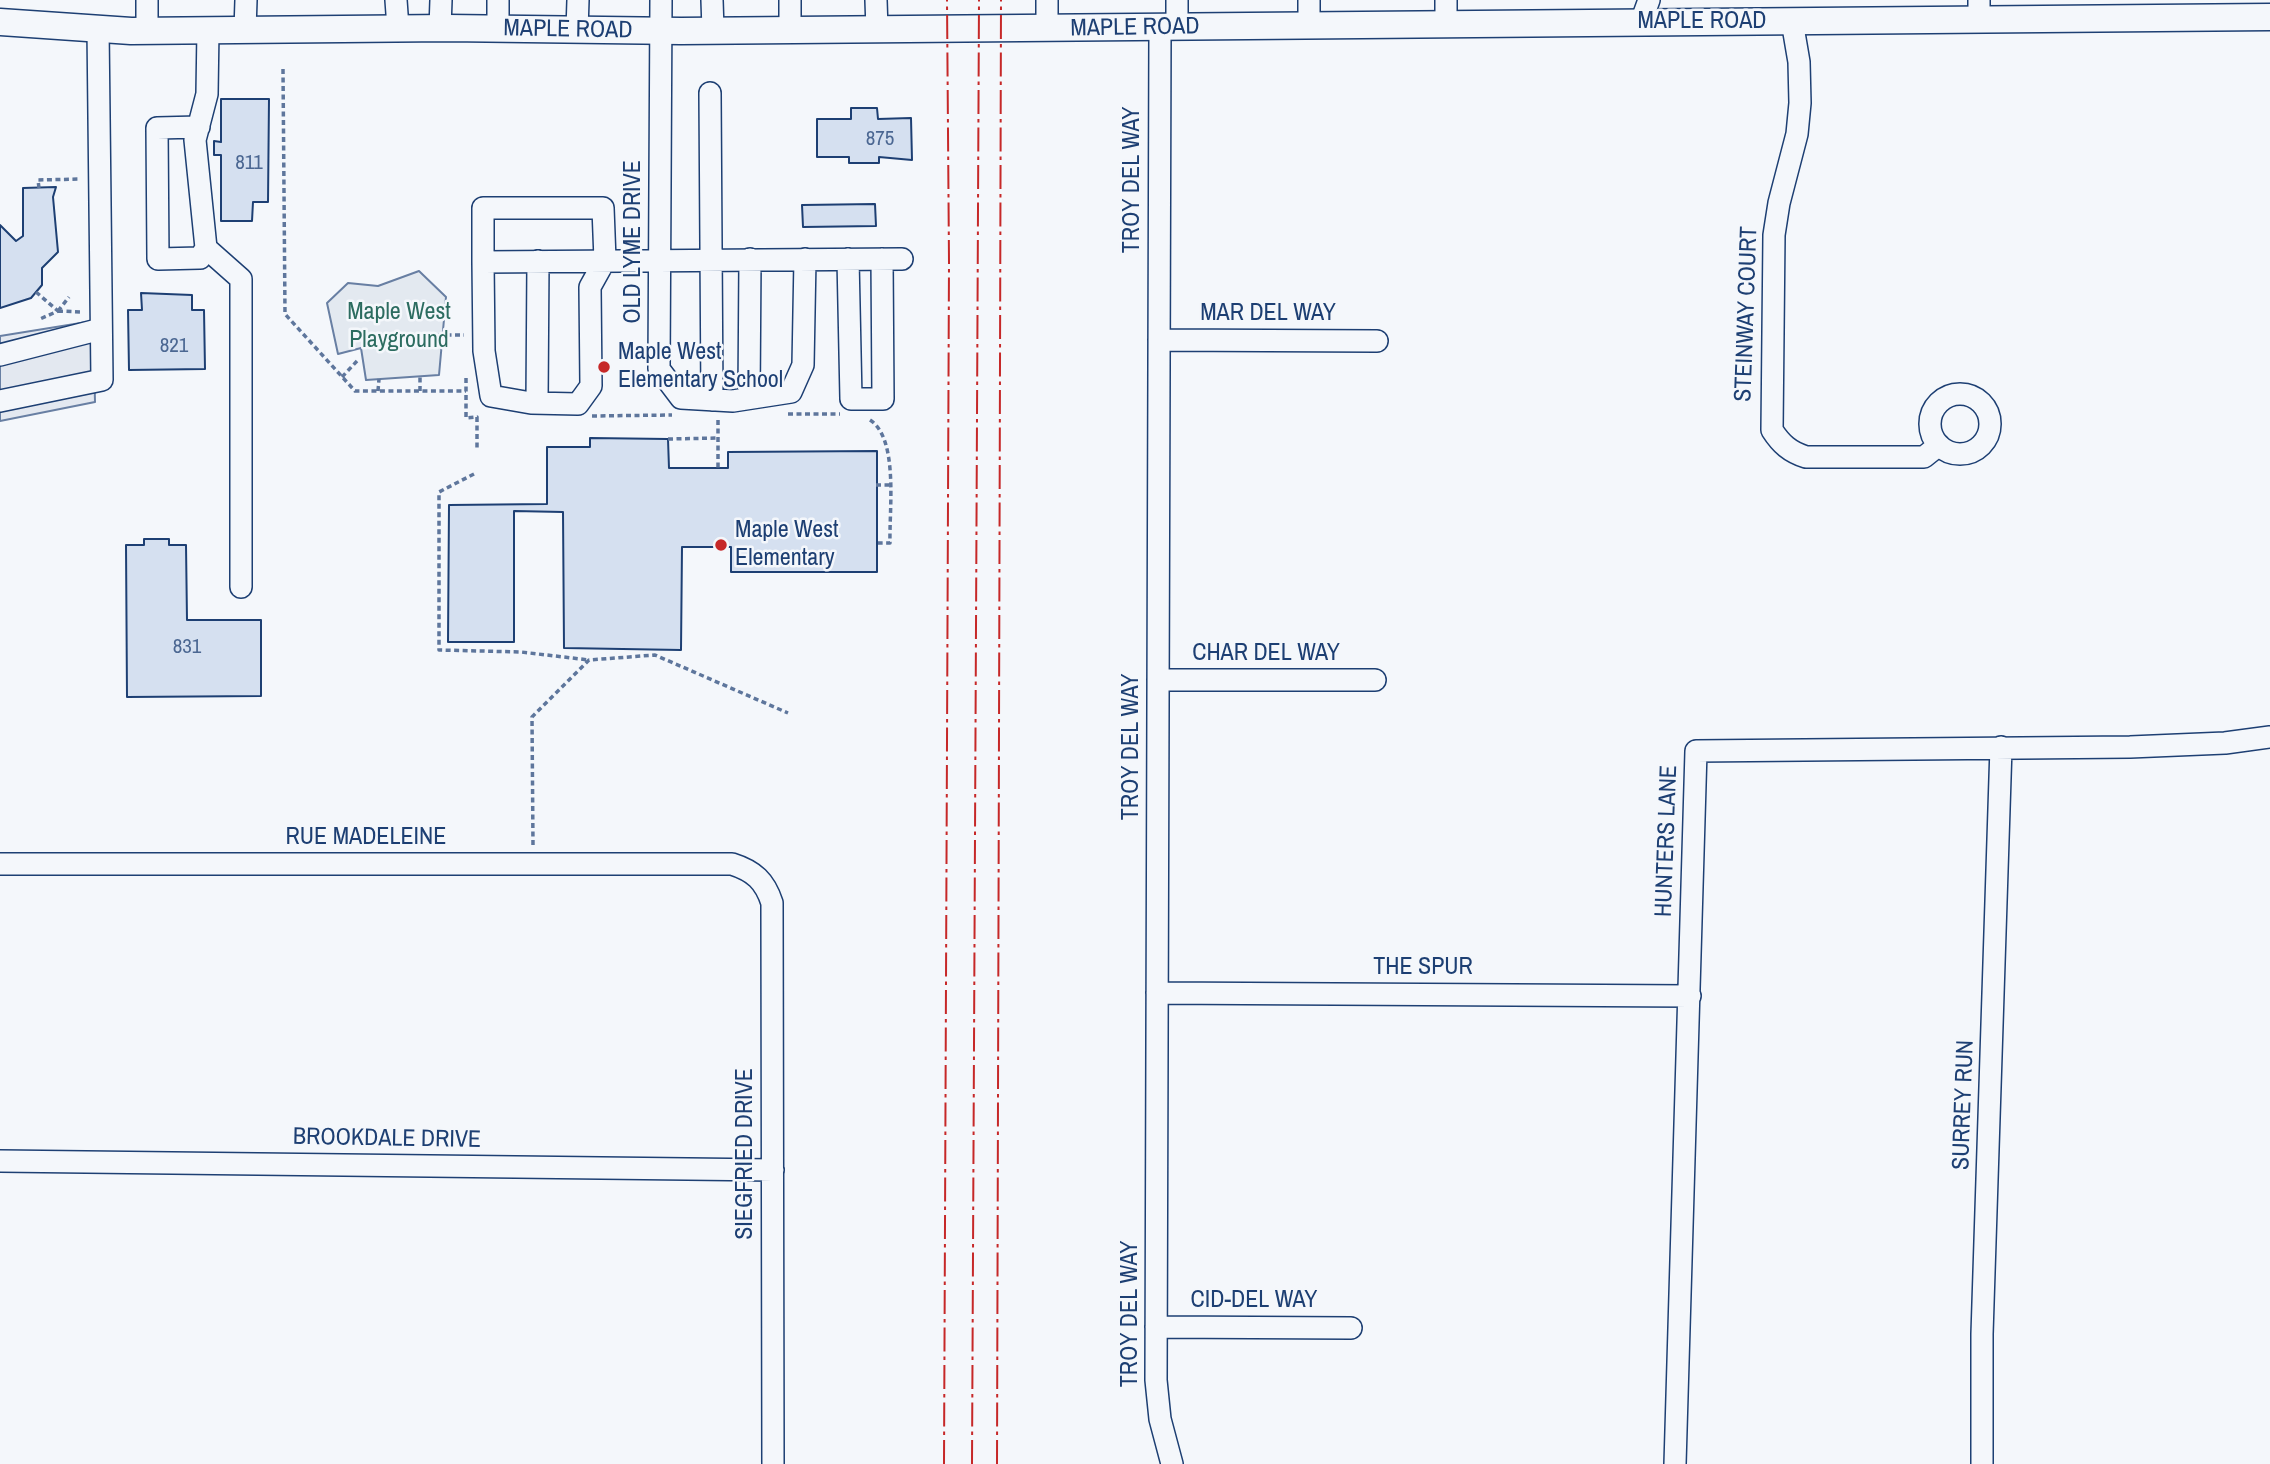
<!DOCTYPE html>
<html>
<head>
<meta charset="utf-8">
<style>
  body { margin:0 }
  canvas { display:block; background:#f4f7fb }
</style>
</head>
<body>
<canvas width="2270" height="1464"></canvas>
<script>
const ctx = document.querySelector('canvas').getContext('2d');
ctx.lineJoin = 'round';
function fillPath(path, color) { ctx.fillStyle = color; ctx.fill(path, 'evenodd'); }
function strokePath(path, color, width, dash) { ctx.strokeStyle = color; ctx.lineWidth = width; ctx.lineCap = dash ? 'butt' : 'round'; ctx.setLineDash(dash || []); ctx.stroke(path); }
function drawText(font, color, halo, rows, align = 'center') {
  ctx.font = font + ' "Archivo Narrow",sans-serif'; ctx.lineWidth = 5; ctx.setLineDash([]); ctx.textBaseline = 'middle'; ctx.strokeStyle = halo; ctx.fillStyle = color; for (const [text, x, y, turn = 0] of rows) {
    ctx.save(); ctx.translate(x, y); ctx.rotate((+turn || 0) * Math.PI / 180); ctx.textAlign = isNaN(turn) ? turn : align; if (halo) ctx.strokeText(text, 0, 0); ctx.fillText(text, 0, 0); ctx.restore();
  }
}
const green = new Path2D(`
  M419,271l27,26 -7,78 -73,5 -5,-32 -23,6 -11,-51 21,-20 30,3z`);
fillPath(green, '#e3e9f0');
strokePath(green, '#687fa3', 2);
const parking = new Path2D(`
  M93,321l2,81 -95,19v-85z`);
fillPath(parking, '#e3e8f0');
strokePath(parking, '#687fa3', 2);
const building = new Path2D(`
  M221,99h48l-1,103h-15l-1,19h-31v-66h-7v-14l7,1z
  M851,108h26l1,11 33,-1 1,42 -33,-3v6h-30v-6h-32v-38h34z
  M56,187l-3,10 5,55 -16,16v17l-11,13 -31,10v-83l16,16 7,-5v-48z
  M875,204l1,22 -73,1 -1,-22z
  M141,293l51,2v15h12l1,59 -76,1 -1,-60h14z
  M590,438l78,1 1,29h59v-16l149,-1v121h-146v-25h-49l-1,103 -117,-2 -1,-136 -49,-1v131h-66l1,-137 98,-1v-57h43z
  M144,539h25v6h17l1,75h74v76l-134,1 -1,-152h18z`);
fillPath(building, '#d5e0f0');
strokePath(building, '#1d3f73', 2);
const minor = new Path2D(`
  M147,0v31
  M396,0l2,28
  M661,0l-2,369 22,29 52,3 58,-9 12,-27 2,-106
  M712,0l1,30
  M876,0l1,30
  M1047,0v28
  M1309,0v26
  M1979,0v20
  M1792,21l7,41 1,41 -3,31 -18,69 -5,32 -2,195c9,14 18,22 34,27h118l15,-12
  M1641,22l8,-22
  M1446,25v-25
  M1160,27l-4,1353 4,39 12,45
  M1177,27v-27
  M440,28l1,-28
  M498,29v-29
  M208,30l-1,64 -12,46 11,108 35,31v308
  M245,30l1,-30
  M577,30l1,-30
  M790,30v-30
  M710,93l2,307
  M199,127l-42,1 1,131 42,-1 6,-10
  M848,259l3,140h32l-1,-140
  M483,262l1,89 7,45 40,7 47,1 13,-18 -1,-99 15,-27 -2,-52h-120v54c139,-2 279,-3 419,-3
  M1159,340l218,1
  M0,355l101,-26
  M1930 424a30 30 0 1 1 60 0a30 30 0 1 1-60 0Z
  M749,398l1,-139
  M0,401l102,-21 -4,-352
  M537,403l1,-142
  M1158,680h217
  M0,864h732c22,7 33,17 40,39l1,561
  M1157,993l533,3
  M0,1161l773,9
  M1156,1327l195,1
  M1675,1464l21,-713 434,-4 95,-4 45,-6
  M1982,1464v-130l19,-587`);
const major = new Path2D(`
  M0,22l131,9 317,-3 233,3 1589,-14`);
strokePath(minor, '#1d3f73', 24);
strokePath(major, '#1d3f73', 29);
strokePath(new Path2D(`
  M283,69l2,245 70,77h111
  M39,188l-1,-8 42,-1
  M36,292l22,19 -18,8
  M58,311l23,1
  M58,311l11,-14
  M438,335h26
  M342,377l15,-16
  M466,378v40l11,-1v31
  M378,391l1,-12
  M420,391v-15
  M788,414h52
  M592,416l80,-1
  M718,420v48
  M870,420c29,19 19,90 20,123h-12
  M668,439l50,-1
  M474,474l-35,18v158l82,2 68,8
  M876,485h13
  M533,845l-1,-128 57,-57 66,-5 133,58`), '#5e769c', 3.5, [5, 3.5]);
strokePath(minor, '#f4f7fb', 21);
strokePath(major, '#f4f7fb', 26);
strokePath(new Path2D(`
  M944,1464l5,-1202 -2,-262
  M972,1464l7,-1464
  M997,1464l4,-1464`), '#c62828', 2, [24, 5, 3.5, 5]);
for (const [x, y, r, color] of [
  [604,367,7,"#c62828"],
  [721,545,7,"#c62828"]
]) { const dot = new Path2D(); dot.arc(x, y, r, 0, 2 * Math.PI); ctx.fillStyle = color; ctx.fill(dot); strokePath(dot, '#f4f7fb', 2.5); }
drawText('21px', '#4b6792', null, [
  ["875",880,139],
  ["811",249,163],
  ["821",174,346],
  ["831",187,647]
]);
drawText('24px', '#1d3f73', '#f4f7fb', [
  ["MAPLE ROAD",1702,22],
  ["MAPLE ROAD",1135,28,-1],
  ["MAPLE ROAD",568,30,1],
  ["TROY DEL WAY",1133,180,-90],
  ["OLD LYME DRIVE",634,242,-90],
  ["MAR DEL WAY",1268,314],
  ["STEINWAY COURT",1747,314,-88],
  ["CHAR DEL WAY",1266,654],
  ["TROY DEL WAY",1132,747,-90],
  ["RUE MADELEINE",366,838],
  ["HUNTERS LANE",1667,841,-88],
  ["THE SPUR",1423,968],
  ["SURREY RUN",1964,1105,-88],
  ["BROOKDALE DRIVE",387,1139,1],
  ["SIEGFRIED DRIVE",746,1154,-90],
  ["CID-DEL WAY",1254,1301],
  ["TROY DEL WAY",1131,1314,-90]
]);
drawText('24px', '#2c6c60', '#f4f7fb', [
  ["Maple West",399,313],
  ["Playground",399,341]
]);
drawText('24px', '#1d3f73', '#f4f7fb', [
  ["Maple West",618,353],
  ["Elementary School",618,381],
  ["Maple West",735,531],
  ["Elementary",735,559]
], 'left');
</script>
</body>
</html>
